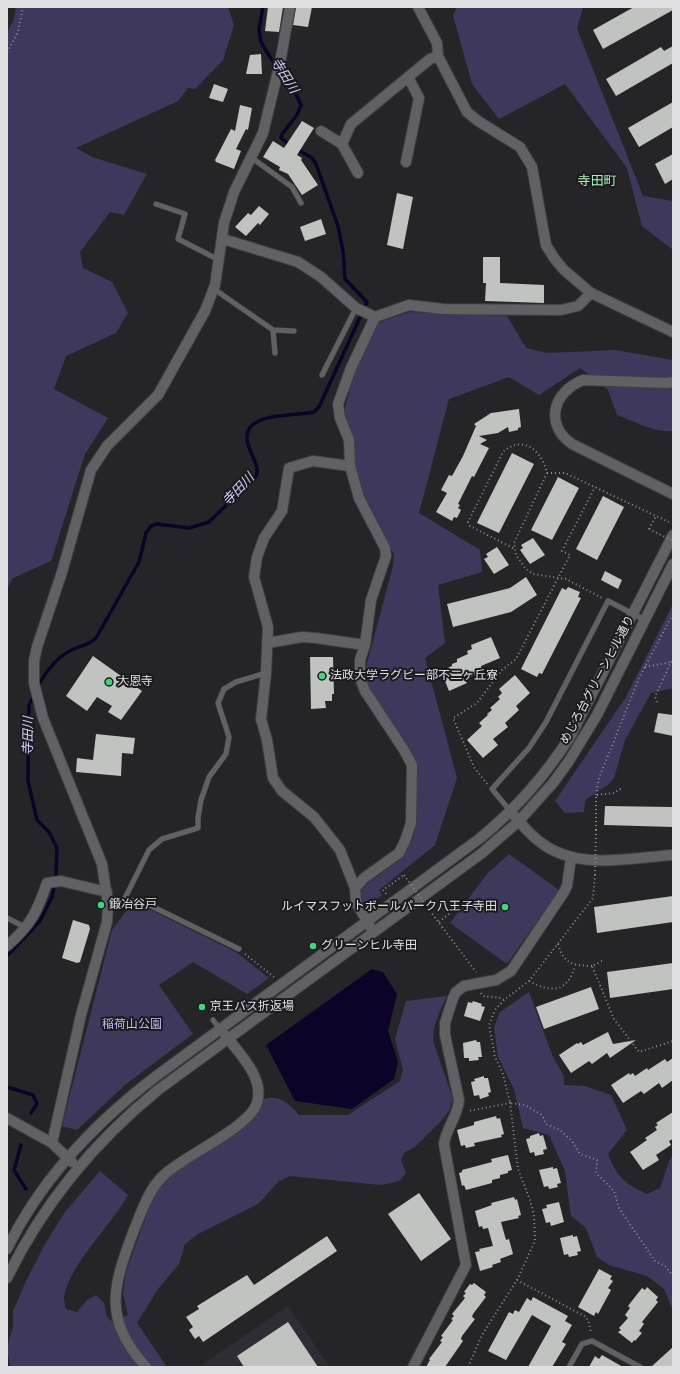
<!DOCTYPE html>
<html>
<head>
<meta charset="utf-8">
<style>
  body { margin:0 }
  #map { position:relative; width:680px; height:1374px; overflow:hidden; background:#252528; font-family:"Roboto Condensed",sans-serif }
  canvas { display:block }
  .frame { position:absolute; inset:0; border:8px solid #e0e0e2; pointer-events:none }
</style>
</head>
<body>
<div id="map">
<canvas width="680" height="1374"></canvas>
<div class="frame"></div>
</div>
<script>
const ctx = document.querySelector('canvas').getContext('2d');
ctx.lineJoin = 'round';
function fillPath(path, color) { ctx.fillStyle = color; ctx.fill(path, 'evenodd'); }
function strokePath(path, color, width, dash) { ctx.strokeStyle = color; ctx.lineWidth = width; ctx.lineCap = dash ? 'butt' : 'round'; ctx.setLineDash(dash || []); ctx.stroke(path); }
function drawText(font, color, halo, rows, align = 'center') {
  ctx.font = font + ' "Roboto Condensed","Noto Sans JP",sans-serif'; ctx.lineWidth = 4; ctx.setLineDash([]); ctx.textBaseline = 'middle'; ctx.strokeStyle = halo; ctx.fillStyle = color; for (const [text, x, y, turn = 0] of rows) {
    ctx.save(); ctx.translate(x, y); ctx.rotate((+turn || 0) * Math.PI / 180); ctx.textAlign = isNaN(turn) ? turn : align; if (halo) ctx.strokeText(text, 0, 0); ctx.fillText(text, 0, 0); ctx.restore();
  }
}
fillPath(new Path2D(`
  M288,1306l42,61 -130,-1z`), '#2e2d36');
fillPath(new Path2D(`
  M16,7h212l6,18 -11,35 -28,29 -7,-1 -10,13 -102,47 16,9 55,17 -23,41 -14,-3 -30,40 3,16 29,14 16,31 -12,20 -50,23 -12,33 54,29 -23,36 -34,107 -38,17 -6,11v-556l7,-14z
  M457,7h126l-6,22 66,167 30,5v49l-31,-24 -15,-58 -62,-84 -66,35 -27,-35 -19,-69z
  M410,312l97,4 19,32 21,5 68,-3 58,10v71c-18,2 -40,-10 -56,-16l-9,-25 -28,-22 -41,27 -30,-18 -60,22 -30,114 61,37 2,22 -44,13 7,58 -20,15 32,120 -22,67 -56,45 3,5 -12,8 -10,-1c1,-4 0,-9 2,-12 3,-6 10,-10 16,-14 19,-14 37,-29 38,-55 0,-12 2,-51 -1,-61 -11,-34 -50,-55 -49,-93l27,-101 1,-12 -29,-52 -11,-32 -10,-56 11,-47 21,-44z
  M673,604v84l-22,5 -26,47 -11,38 -6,7 -23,15 -1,12 -19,1 -10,-12 71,-104z
  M509,854l50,36 -52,74 -57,-41 37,-49z
  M143,906l93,46 33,26 -22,16 -54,-32 -34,23 34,49 -67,50 -49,46 -15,-4 50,-196 15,-20z
  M529,992l24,65 11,19v9l21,1 26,9 16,35 -19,24c9,23 17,30 39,40l13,-6 10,-29 3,-3v155l-9,-22 -17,-13 -38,-11 -12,-8 -11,-29 -15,-12 -6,-45 -16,-36 -26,-7 -9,-39 -16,-32 -4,-30 6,-15z
  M447,996l-8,17 -5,15 -1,13 20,58 -4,12 -10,12 -23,23 -12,7 -3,7 5,13 -7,8 -18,4 -91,-9 -11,5 -21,23 -60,30 -13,10 -6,20 -21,25 -21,34 30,44h-157l-3,-20 6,-20v-16l13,-30 19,-37 20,-32 35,-41 28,24c-17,31 -58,68 -64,102 0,4 1,9 2,12l11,3 10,-12 9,-5 8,8 3,14 6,5 15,-7 -5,-21 3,-22 28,-78 13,-17 71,-46 19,-18 7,-14c15,-5 26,5 35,16h49l52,-34 3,-12 -8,-30 11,-38z`), '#3e395c');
fillPath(new Path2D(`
  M372,969l11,3 14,22 -9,37 10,31 -4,17 -42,30 -57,-8 -29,-56z`), '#0d0228');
strokePath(new Path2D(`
  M263,7l-4,22 2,13 9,15 19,23 12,25 -4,10 -15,19 -1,4 9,7
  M38,687c8,-16 19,-31 36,-38 9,-4 15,-4 22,-11l43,-76 7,-29 5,-7 6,-2 32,4 20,-6 47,-46c6,-12 -14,-30 -8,-45 6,-18 49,-15 66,-19l5,-5 48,-105 -22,-23 -2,-28 -5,-25 -22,-62 -4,-6 -15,-9
  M7,956l33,-35 12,-24 4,-19 1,-30 -8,-16 -12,-12 -9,-39 1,-76 5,-10
  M7,1087l26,8 4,9 -6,9
  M21,1145l-7,25 12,19`), '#0d0228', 3.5);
fillPath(new Path2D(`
  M268,7h15l-4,25 -14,-1z
  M296,7h16l-4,20 -15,-2z
  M634,7h39v3l-70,39 -10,-19z
  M673,46v17l-57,33 -10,-17 55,-32 3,4z
  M261,54l1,20h-16l4,-19z
  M214,84l14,5 -5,13 -14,-4z
  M673,102v25l-34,20 -11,-19z
  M240,105l12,3 -4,22 -2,-1 -10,20 5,2 -7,18 -18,-7 -1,-2 16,-31 4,2z
  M302,121l12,7 -17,27 5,3 -1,2 17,25 -16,10 -14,-21 -9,-4 1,-3 -17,-10 10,-16 11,7z
  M673,154v25l-8,5 -10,-20z
  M397,193l16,4 -10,52 -16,-4z
  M259,206l10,8 -9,11 -2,-2 -12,13 -11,-9 13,-14 3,2z
  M321,219l5,15 -21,7 -5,-14z
  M483,257h17v26l44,2v18l-59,-2 1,-18h-3z
  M519,409l2,18 -3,1v2l-9,2 -1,-5 -10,6 -19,3 8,4 -7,4 9,4 -15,29 -2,-1 -14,28 2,1 -2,3 3,2 -4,8 -3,-1 -2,4 -16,-9 11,-19 -6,-3 8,-15 3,1 11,-20 13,-30 -2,-2 17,-11z
  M512,453l22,11 -35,69 -22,-10z
  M558,477l21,11 -27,52 -21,-10z
  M603,496l21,11 -27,53 -21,-11z
  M533,538l12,17 -15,9 -10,-14 3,-2 -2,-3z
  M497,547l12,18 -15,9 -10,-15 4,-2 -2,-3z
  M605,571l17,9 -4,9 -17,-9z
  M526,577l11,18 -26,17 -58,15 -6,-23 63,-16z
  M568,587l12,5 -2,5 3,1 -39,76 -3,-1 -2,4 -16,-8 41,-81 4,2z
  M491,637l9,21 -19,8 2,6 -18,7 2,4 -18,8 -8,-20 11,-5v-2l5,-2v-3l11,-5 -1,-3 5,-2 -1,-4z
  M93,656l49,35 -21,29 -13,-8 4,-6 -15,-9 -10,14 -21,-15z
  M310,657h23l1,37h-2v7h-7l1,7 -15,1z
  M515,675l15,18 -14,13 3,4 -14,13 3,4 -15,12 5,6 -15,13 -16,-18 15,-14 -3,-3 9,-8 -1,-1 5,-4 -2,-2 10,-9 -2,-2 4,-4 -3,-4z
  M658,713l15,2v21l-19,-4z
  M96,734l39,4 -2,16 -11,-1 -1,23 -45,-4 1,-14 16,2z
  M605,806l68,1v20l-69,-2z
  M673,896v26l-76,11 -3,-26z
  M73,920l16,5 1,4 -10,33 -3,1 -15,-5z
  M673,963v26l-63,9 -3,-26z
  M591,987l8,22 -55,20 -8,-22z
  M473,1001l9,3 -1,2 4,1 -5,14 -16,-5 4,-14 4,1z
  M608,1032l5,12 23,-4 -26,18 -3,-5 -15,11 -3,-3 -18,12 -12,-18 18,-12 1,1 3,-2 2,3z
  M476,1040l1,2h3l2,15h-4l1,3 -10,1v-3h-5l-1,-15z
  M673,1058v22l-11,8 -3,-5 -15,11 -3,-3 -18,12 -12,-18 18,-12 1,2 3,-2 2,3 12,-8 1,2 17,-11 2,3z
  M484,1076v2h4l3,14 -3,1 1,3 -9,3 -1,-4 -5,1 -3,-14 4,-1 -1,-2z
  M673,1112v27l-4,2 2,4 -15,10 3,5 -16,10 -13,-18 17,-12 -2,-2 12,-8 -2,-3 3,-2 -2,-2z
  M496,1116l1,3 3,-1 4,16 -3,1 1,2 -28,6 1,3 -9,2 -1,-3 -4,1 -4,-16 17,-5v-3z
  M539,1133l1,3 3,-1 4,14 -4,1 1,4 -9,2 -1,-4 -4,1 -4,-14 4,-1v-2z
  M508,1155l4,15 -4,1v2l-8,2v3l-8,2v3l-26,7 -2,-5 -2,1 -3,-13 3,-1v-2l30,-8 -1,-3z
  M553,1167v2l4,-1 4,15 -4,1 1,3 -9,2 -1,-3 -4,1 -5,-17z
  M419,1193l32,46 -30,22 -33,-47z
  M514,1197l1,3 2,-1 4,16 -3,1 1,2 -18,4 5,18 3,-1 4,15 -13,5 1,3 -9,3 1,2 -13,4 -5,-19 5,-1 -1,-2 14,-3 -5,-18 -5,1 -1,-3 -3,1 -4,-16 17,-6 -1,-2z
  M559,1202l5,20 -13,4 -1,-4 -4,1 -4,-14 5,-1 -1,-3z
  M573,1235v2l4,-1 4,15 -4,1 1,3 -9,2 -1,-3 -4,1 -4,-17z
  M327,1236l10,15 -134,91 -4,-6 -4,3 -6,-9 4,-3 -7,-10 13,-8 -2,-3 50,-31 7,10z
  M599,1269l13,7 -2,3 3,2 -5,7 3,2 -13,24 -2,-2 -2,4 -16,-9z
  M474,1283l12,9 -2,3 2,2 -13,17 -1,3 3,2 -13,17 -1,3 2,2 -18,26h-19l4,-7 -1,-1 13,-17 -2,-1 3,-4 -2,-1 12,-16 -2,-1 3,-3 -2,-2 13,-16 -2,-2 3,-3 -2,-1 6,-8 2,1z
  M647,1287l11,10 -2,3 2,2 -16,20 2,2 -5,7 3,2 -7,8 -1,-1 -2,3 -14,-11 3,-2 -2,-2 9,-10 -3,-3 5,-7 -2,-2 14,-18 3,2z
  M533,1297l35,19 -3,5 7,4 -10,17 4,2 -14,23h-24l23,-41 -19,-11 -26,45 -18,-9 21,-39 4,2 2,-4 4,2 8,-14 4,3z
  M288,1322l30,45h-74l-7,-11z
  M673,1347v20h-22z
  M602,1355l21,12h-34l6,-11 4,3z`), '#c0c3c0');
const service = new Path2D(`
  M252,158l40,29 9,16
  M156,204l29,10 -7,25 41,21
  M214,289l59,41 2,23
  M273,330l21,1
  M322,375l34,-67
  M511,812l-19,-23 37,-41 17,-26 62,-121 37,19
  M124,900l25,-50 13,-11 36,-11v-10l3,-18 8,-23 17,-23 3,-17 -11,-34 6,-14 12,-7 30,-9
  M108,904l16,-4 19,2 96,47
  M7,918l18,9
  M213,1020l7,9
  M569,1367l13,-23 10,-3 48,26`);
const minor = new Path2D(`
  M418,7l19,36 1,13 29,56 11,9 42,26 12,20 14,78 8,13 10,12 27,23 82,39
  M321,131l21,13 16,29
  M342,144l9,-20 79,-65 8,-3
  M406,162l13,-64 -11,-21
  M223,239l75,23 23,15 35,31 19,9 34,-12 34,4 118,1 17,-4 13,-13
  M673,382l-6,1 -84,-3c-30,12 -39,44 -11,64l101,50
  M350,466l-37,-5 -24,7 -7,43 -18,27 -7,19 -3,20 14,50 -2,46 -5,46 6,21 6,38 9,13 32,26 26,33 15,38
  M267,643l35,-6 14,1 49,7
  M511,812c9,10 18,22 29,30 37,29 90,16 133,13
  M373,932l-17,-30 -1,-14 9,-10 35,-25 6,-12 6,-18 1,-58 -8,-15 -39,-59 -5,-13v-18l5,-15 6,-45 15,-44 -1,-8 -26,-50 -9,-32 -1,-26 -9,-22 -2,-14 13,-36 24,-51
  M7,946c24,-21 30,-34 40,-63l14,-2 46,11
  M413,1367l53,-102 -22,-121c2,-16 14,-28 15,-44l-14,-65v-12l8,-25 3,-6 8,-6 32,-6 15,-9 53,-79 3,-6 4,-28`);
const tertiary = new Path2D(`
  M7,1118l45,25 20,19
  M52,1143l29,-128 26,-93 1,-18 -6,-40 -59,-146 -9,-35v-22l3,-14 25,-75 29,-102 16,-24 51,-51 47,-84 10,-26 9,-62 10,-31 29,-59 17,-70 10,-56
  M7,1249c33,-68 88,-126 148,-172l324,-238c37,-30 67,-64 92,-104l102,-200
  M7,1278c36,-74 87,-136 151,-188l324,-237 37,-32 34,-38 16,-22 28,-46 76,-151
  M146,1367c-44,-49 -33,-81 -12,-137 8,-19 14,-40 30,-55 21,-20 85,-47 93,-72 8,-25 -18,-50 -32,-68`);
strokePath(service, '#404042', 6);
strokePath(minor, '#404042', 12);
strokePath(tertiary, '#404042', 12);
strokePath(new Path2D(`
  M7,52l11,-20 5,-25
  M547,473h18l91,43
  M649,529l7,-13 13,6
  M513,548l-43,-22 -2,-4 35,-70c20,-18 39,-1 44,21l-33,70 2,12 9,13 8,6 33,5 36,19
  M645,667l26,-5
  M657,702l-2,-5 16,-35h2
  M487,784l-13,-17 -21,-49 24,-15 25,-33 14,-11 54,-104 -8,-4 33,-64
  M596,795l3,-17 41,-102 33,-62
  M596,830v-35l18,-2 8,-5
  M386,894l-3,-4 21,-15
  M439,922l11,-9 -10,-14
  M442,927l34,45
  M558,944c6,21 15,21 34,22
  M245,954l29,23
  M602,961l-10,5 22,53 25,33 34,-11
  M529,981c22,12 39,12 46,-16
  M481,993l2,3 17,2 4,2 25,-19 64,-83 2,-23
  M504,1000l-9,10 -6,15 6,32 8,17 7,29 15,2 17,10 4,9 14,6 12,11 8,13 17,6 -1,13 18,18 5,17 36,53 10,5 8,10
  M517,1280l69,37 3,6 2,10
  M468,1367l14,-32 35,-55 18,-39 -1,-26 -4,-15 -12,-31 -8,-66 -42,8`), '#8b8b8e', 2, [1, 3]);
strokePath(service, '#616164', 5);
strokePath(minor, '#616164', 10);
strokePath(tertiary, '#616164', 10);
strokePath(new Path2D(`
  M649,529l24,12
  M404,875l38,52
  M595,875l1,-45`), '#8b8b8e', 2, [1, 3]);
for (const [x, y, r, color] of [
  [322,676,4,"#42d77b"],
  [109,682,4,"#42d77b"],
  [101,905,4,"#42d77b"],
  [505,907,4,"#42d77b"],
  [313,946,4,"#42d77b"],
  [202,1007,4,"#42d77b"]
]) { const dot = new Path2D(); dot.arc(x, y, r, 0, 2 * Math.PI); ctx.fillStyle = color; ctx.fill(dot); strokePath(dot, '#1b1b1e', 1.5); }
drawText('12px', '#e0e0e2', '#1b1b1e', [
  ["法政大学ラグビー部不二ヶ丘寮",330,676],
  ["大恩寺",117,682],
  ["鍛冶谷戸",109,905],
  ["ルイマスフットボールパーク八王子寺田",497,907,"right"],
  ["グリーンヒル寺田",321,946],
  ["京王バス折返場",210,1007]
], 'left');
drawText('12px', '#e0e0e2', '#1b1b1e', [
  ["めじろ台グリーンヒル通り",598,680,-62]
]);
drawText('12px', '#bfb9f5', '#1b1b1e', [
  ["稲荷山公園",132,1025]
]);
drawText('italic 13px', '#d5d0ff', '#1b1b1e', [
  ["寺田川",284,76,58],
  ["寺田川",239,490,-47],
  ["寺田川",29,736,-89]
]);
drawText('13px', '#a9efbb', '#1b1b1e', [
  ["寺田町",597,182]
]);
</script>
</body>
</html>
